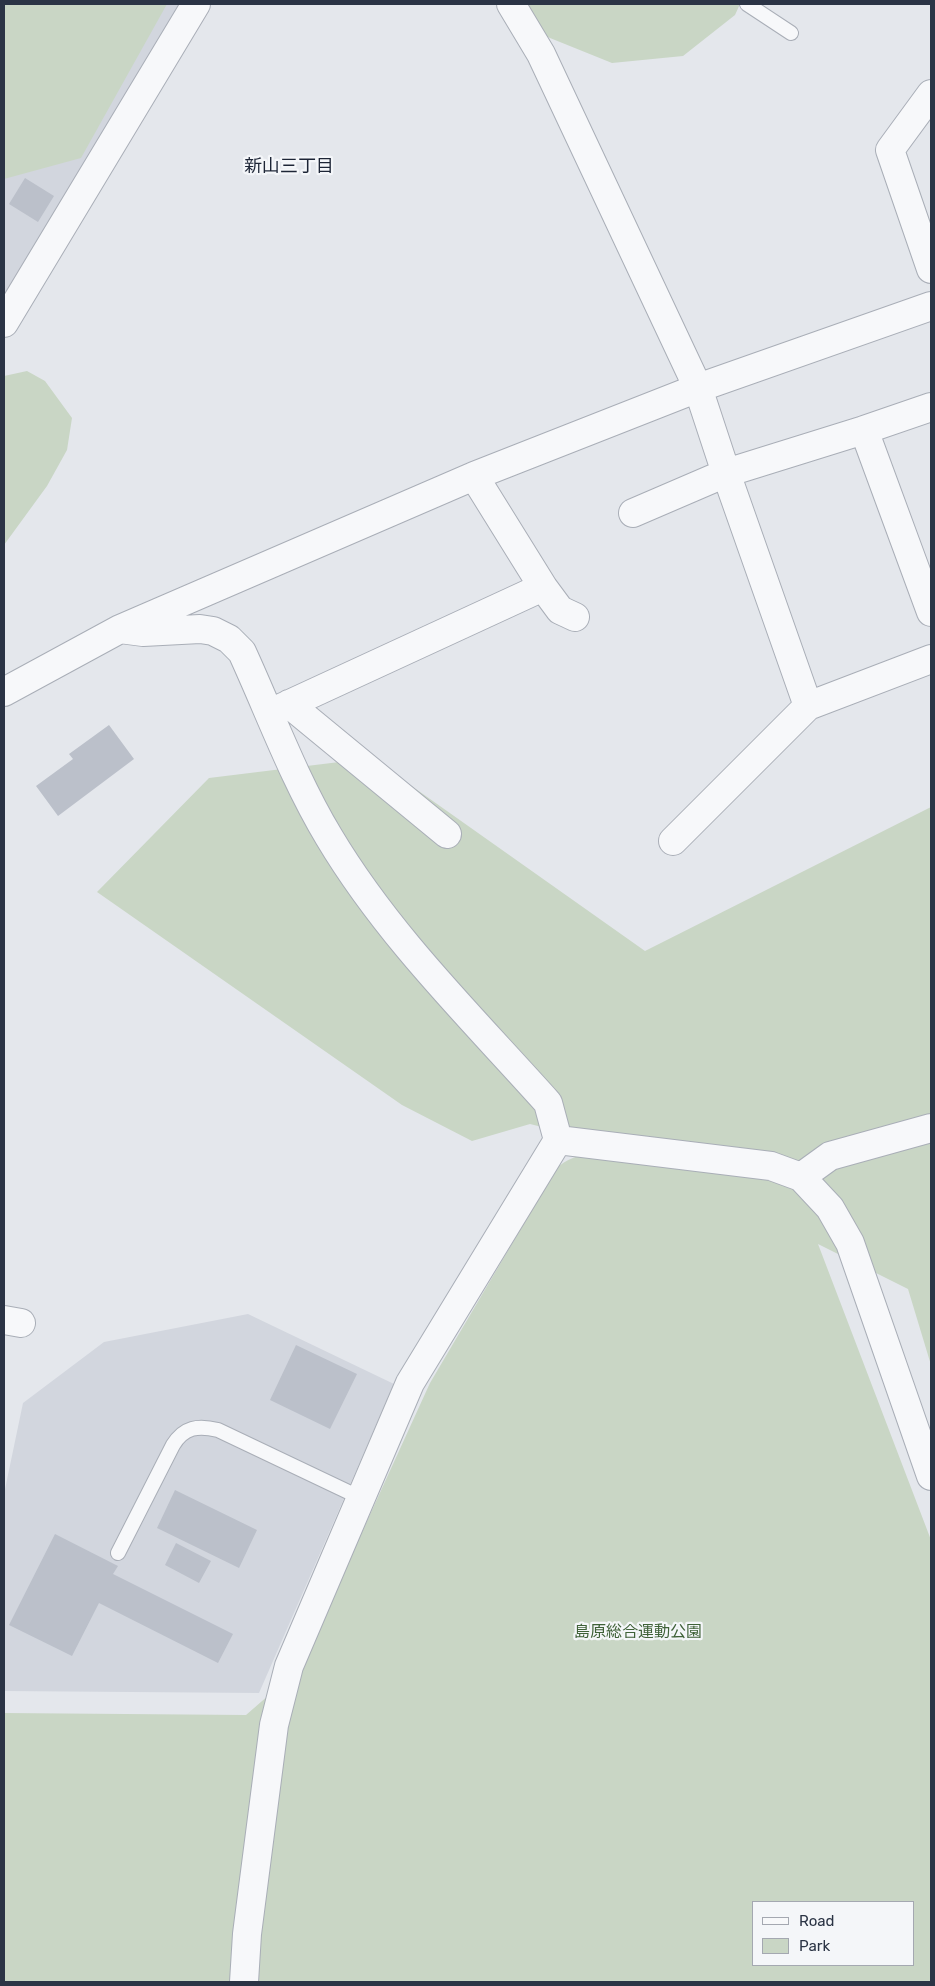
<!DOCTYPE html>
<html>
<head>
<meta charset="utf-8">
<style>
  body { margin:0 }
  #map { position:relative; width:935px; height:1986px; overflow:hidden; background:#e4e7ec; font-family:Rubik,sans-serif }
  canvas { display:block }
  .frame { position:absolute; inset:0; border:5px solid #2b3445; pointer-events:none }
  .legend { position:absolute; left:752px; top:1901px; width:162px; height:65px; box-sizing:border-box; background:#f4f6f9; border:1px solid #a4a8b1; margin:0; padding:6px 9px; list-style:none; font-size:15px; color:#2b3445 }
  .legend li { display:flex; align-items:center; gap:10px; height:25px }
  .legend b { width:25px; border:1px solid #a4a8b1 }
</style>
</head>
<body>
<div id="map">
<canvas width="935" height="1986"></canvas>
<div class="frame"></div>
<ul class="legend">
<li><b style="height:6px;background:#f7f8fa"></b>Road</li>
<li><b style="height:14px;background:#c9d6c5"></b>Park</li>
</ul>
</div>
<script>
const ctx = document.querySelector('canvas').getContext('2d');
ctx.lineJoin = 'round';
function fillPath(path, color) { ctx.fillStyle = color; ctx.fill(path, 'evenodd'); }
function strokePath(path, color, width, dash) { ctx.strokeStyle = color; ctx.lineWidth = width; ctx.lineCap = dash ? 'butt' : 'round'; ctx.setLineDash(dash || []); ctx.stroke(path); }
function drawText(font, color, halo, rows, align = 'center') {
  ctx.font = font + ' Rubik,"Noto Sans JP",sans-serif'; ctx.lineWidth = 4.5; ctx.setLineDash([]); ctx.textBaseline = 'middle'; ctx.strokeStyle = halo; ctx.fillStyle = color; for (const [text, x, y, turn = 0] of rows) {
    ctx.save(); ctx.translate(x, y); ctx.rotate((+turn || 0) * Math.PI / 180); ctx.textAlign = isNaN(turn) ? turn : align; if (halo) ctx.strokeText(text, 0, 0); ctx.fillText(text, 0, 0); ctx.restore();
  }
}
fillPath(new Path2D(`
  M4,4h178l-178,298z
  M248,1314l146,70 -135,309 -255,-2v-197l19,-91 81,-61z`), '#d2d6de');
fillPath(new Path2D(`
  M4,4h163l-86,154 -77,21z
  M500,4h240l-5,11 -52,41 -71,7 -62,-25 -47,-25z
  M27,371l18,10 27,37 -5,32 -20,36 -43,59v-169z
  M372,758l273,193 286,-144v558l-23,-76 -90,-45 113,296v442h-927v-269l242,2 54,-47 130,-285 126,-214c20,-20 52,-17 78,-19l-104,-26 -58,17 -70,-36 -305,-213 112,-114zM754,1902h160v63h-160z`), '#c9d6c5');
fillPath(new Path2D(`
  M25,178l29,18 -16,26 -29,-18z
  M109,725l25,34 -76,57 -22,-30 37,-27 -4,-5z
  M296,1345l61,29 -27,55 -60,-29z
  M175,1490l82,40 -18,38 -82,-40z
  M55,1534l63,32 -5,8 120,60 -15,29 -119,-60 -27,53 -63,-31z
  M176,1543l35,18 -12,22 -34,-18z`), '#bbc0ca');
const lane = new Path2D(`
  M747,4l44,29
  M118,1553l55,-108c11,-18 25,-20 45,-15l143,68`);
const street = new Path2D(`
  M511,4l30,50 157,334 28,85 138,-43 67,-23
  M931,94l-41,56 41,119
  M4,323l192,-319
  M864,430l67,182
  M633,513l93,-40 82,233
  M543,587l17,23 15,7
  M120,629l23,3 57,-3 13,2 16,8 13,13c28,61 52,127 87,185 59,99 143,181 219,266l10,37 -148,243 -121,283 -15,59 -27,209 -3,48
  M4,692l116,-63 354,-153 224,-88 233,-82
  M289,704l158,130
  M270,713l273,-126 -69,-111
  M673,841l135,-135 123,-47
  M558,1140l213,26 30,11 29,31 20,35 81,233
  M801,1177l29,-21 101,-28
  M4,1320l17,3`);
strokePath(lane, '#a9aeb7', 16);
strokePath(street, '#a9aeb7', 30);
strokePath(lane, '#f7f8fa', 14);
strokePath(street, '#f7f8fa', 28);
drawText('16px', '#3f6138', '#f4f6f9', [
  ["島原総合運動公園",638,1632]
]);
drawText('18px', '#1d2536', '#f4f6f9', [
  ["新山三丁目",289,167]
]);
</script>
</body>
</html>
